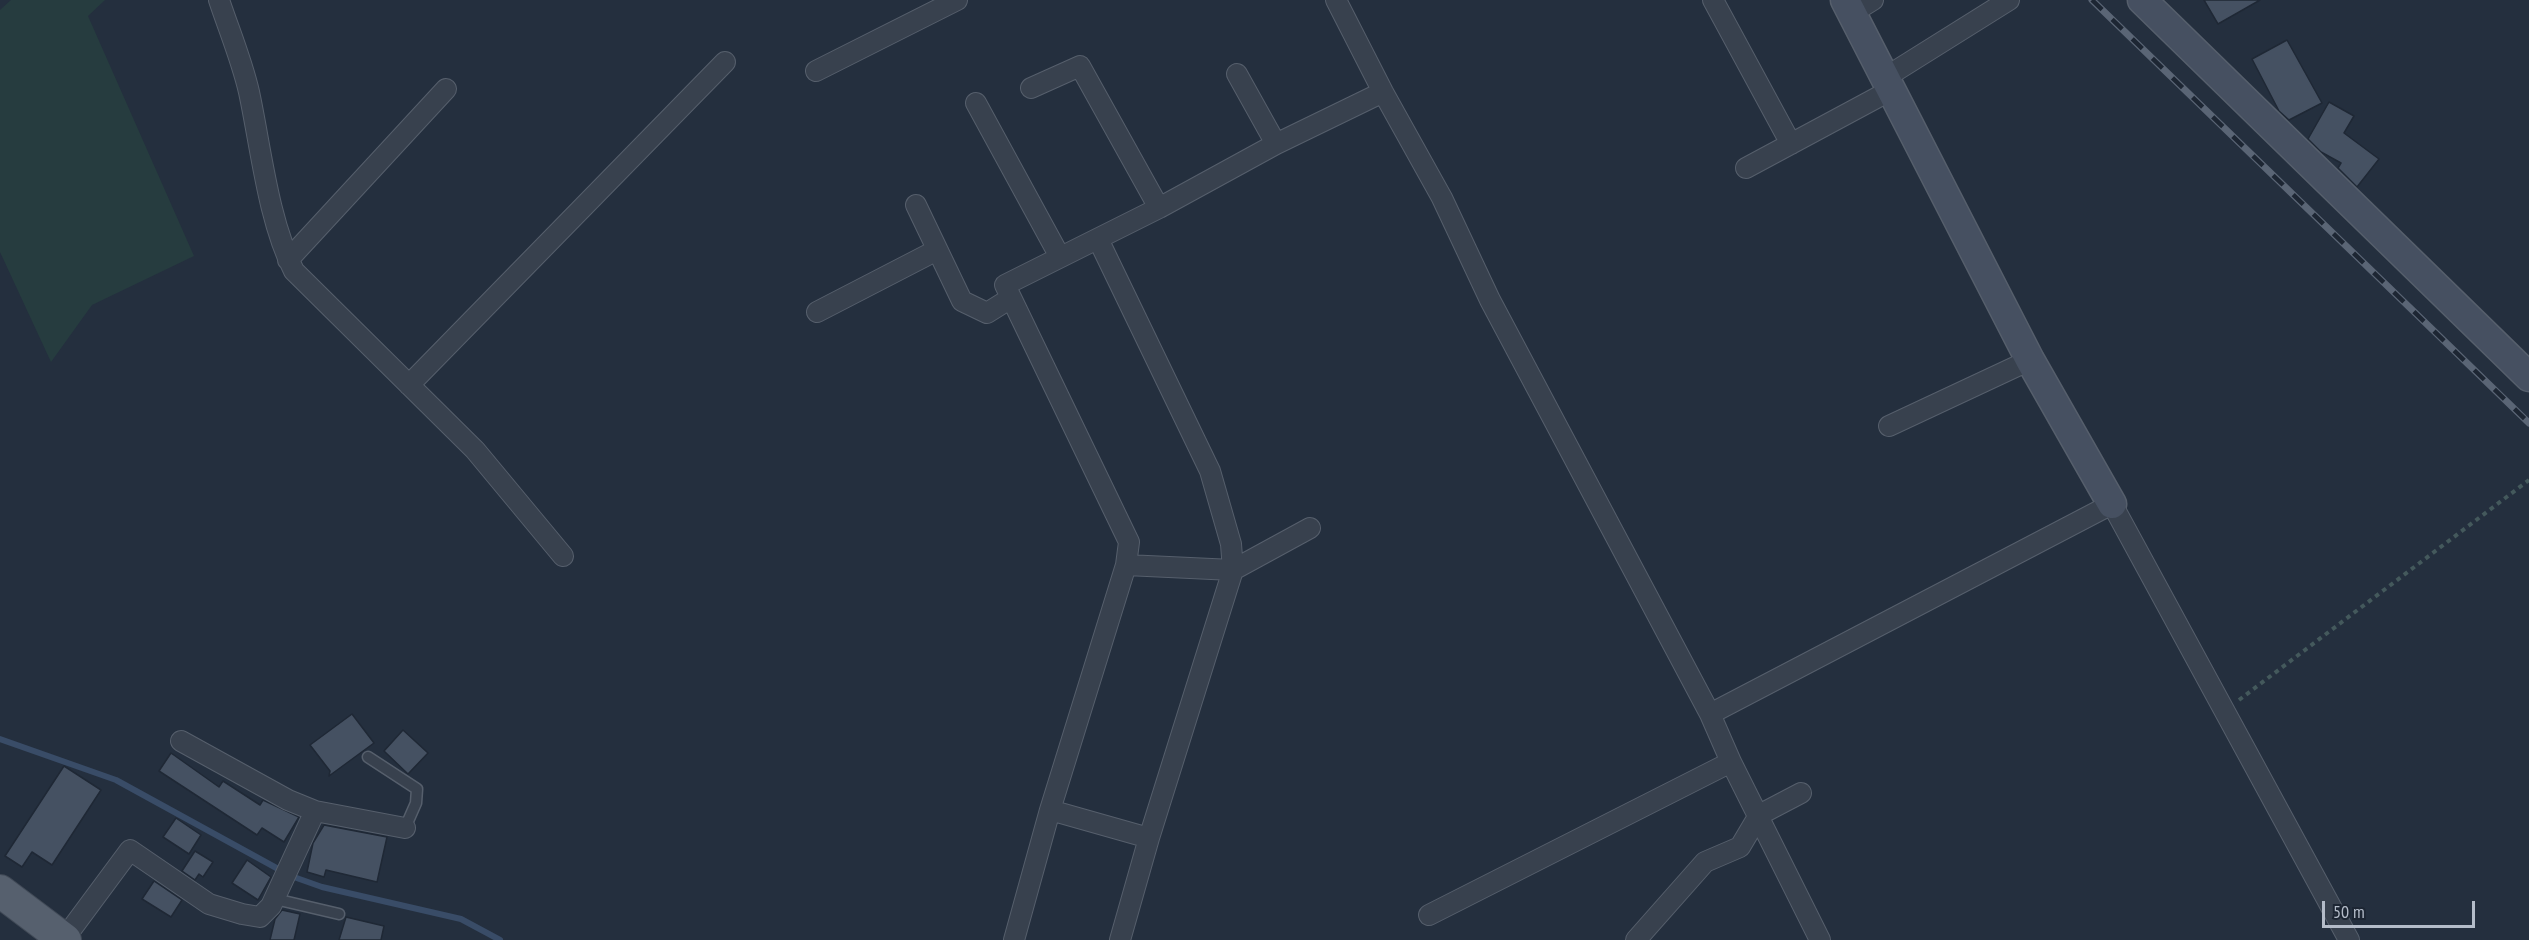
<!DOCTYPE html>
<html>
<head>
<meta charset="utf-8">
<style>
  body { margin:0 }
  #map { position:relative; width:2529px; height:940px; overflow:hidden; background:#242f3e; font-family:"PT Sans Narrow",sans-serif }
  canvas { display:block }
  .scale { position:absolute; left:2322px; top:901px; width:153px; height:27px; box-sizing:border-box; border:3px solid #b4bcc9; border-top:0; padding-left:8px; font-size:18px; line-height:21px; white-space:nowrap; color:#b4bcc9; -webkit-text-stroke:4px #1d2633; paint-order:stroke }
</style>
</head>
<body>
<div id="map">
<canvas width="2529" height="940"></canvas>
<div class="scale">50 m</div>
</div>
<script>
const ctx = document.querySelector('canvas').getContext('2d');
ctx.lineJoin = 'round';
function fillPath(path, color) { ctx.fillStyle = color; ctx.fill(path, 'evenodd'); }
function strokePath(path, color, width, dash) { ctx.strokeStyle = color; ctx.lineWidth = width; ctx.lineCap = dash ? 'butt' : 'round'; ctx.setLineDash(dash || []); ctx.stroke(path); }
fillPath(new Path2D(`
  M11,0h94l-17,16 106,240 -102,49 -41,57 -51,-110v-242z`), '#263c3f');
strokePath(new Path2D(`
  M0,739l116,41 175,96 31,11 139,32 39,21`), '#394c67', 6);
const building = new Path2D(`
  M2204,0h56l-42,24z
  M2287,40l35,63 -33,17 -10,-9 -27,-52z
  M2329,102l25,14 -10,17 35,26 -22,28 -19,-19 3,-5 -20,-11 -13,-13z
  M352,714l22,29 -45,33 1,-5 -20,-26z
  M403,730l25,23 -20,21 -24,-23z
  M171,753l48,34 4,-6 37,24 3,-5 36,17 -15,25 -22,-14 -5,7 -98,-64z
  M64,766l37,24 -49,75 -20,-13 -10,15 -17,-11z
  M176,818l25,17 -12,19 -26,-17z
  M324,825l63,12 -10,45 -51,-12 -2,7 -17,-5 6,-29z
  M195,851l18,11 -10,15 -4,-3 -4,6 -13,-9z
  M247,860l24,17 -13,23 -26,-17z
  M154,881l28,19 -11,17 -29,-18z
  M282,910l18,4 -6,26h-24l5,-21z
  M346,917l38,9 -3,14h-42z`);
fillPath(building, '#455162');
strokePath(building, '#1f2835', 1.5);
const lane = new Path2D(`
  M368,757l49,32 -1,14 -11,25
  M275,899l64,15`);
const street = new Path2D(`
  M219,0c10,30 23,61 30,92 12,56 19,128 45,179l181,179 88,106
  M1336,0l47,92 59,106 48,102 220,414 21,48 89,178
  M1713,0l78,144
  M1852,13l21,-13
  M816,71l141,-71
  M1237,74l39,70
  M1886,77l123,-77
  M1031,88l49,-22 79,142
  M976,103l84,154
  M1746,168l147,-79
  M916,205l46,96 25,12 24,-15
  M1098,239l112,232 21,73 2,26 -84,268 -29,102
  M288,260l158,-171
  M817,312l120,-62
  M409,385l316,-323
  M1889,426l141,-66
  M1126,565l107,5 77,-42
  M1710,714l402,-210 237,436
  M181,741l107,59 27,11 90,17
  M1050,810l99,28
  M1429,915l302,-153
  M64,939l66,-89 79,54 33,10 18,3 11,-11 44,-95
  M1014,940l36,-130 76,-245 3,-23 -124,-257 154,-77 117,-64 107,-52
  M1636,940l69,-78 35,-15 19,-32 42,-22`);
const secondary = new Path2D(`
  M1845,0l185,360 82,144
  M2142,0l387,377`);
const primary = new Path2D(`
  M0,891l65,49`);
strokePath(lane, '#565f6c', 13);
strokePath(street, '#565f6c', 22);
strokePath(secondary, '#565f6c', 31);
strokePath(primary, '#414a57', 34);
strokePath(new Path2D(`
  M2239,700l290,-220`), '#44595c', 4, [4.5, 4.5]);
strokePath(lane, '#38414e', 10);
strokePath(street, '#38414e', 20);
strokePath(secondary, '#465061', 28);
strokePath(primary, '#56606e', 32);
const rail = new Path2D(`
  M2092,0l437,423`);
strokePath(rail, '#5a6575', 7);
strokePath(rail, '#1d2633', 4.5, [14]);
</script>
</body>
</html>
